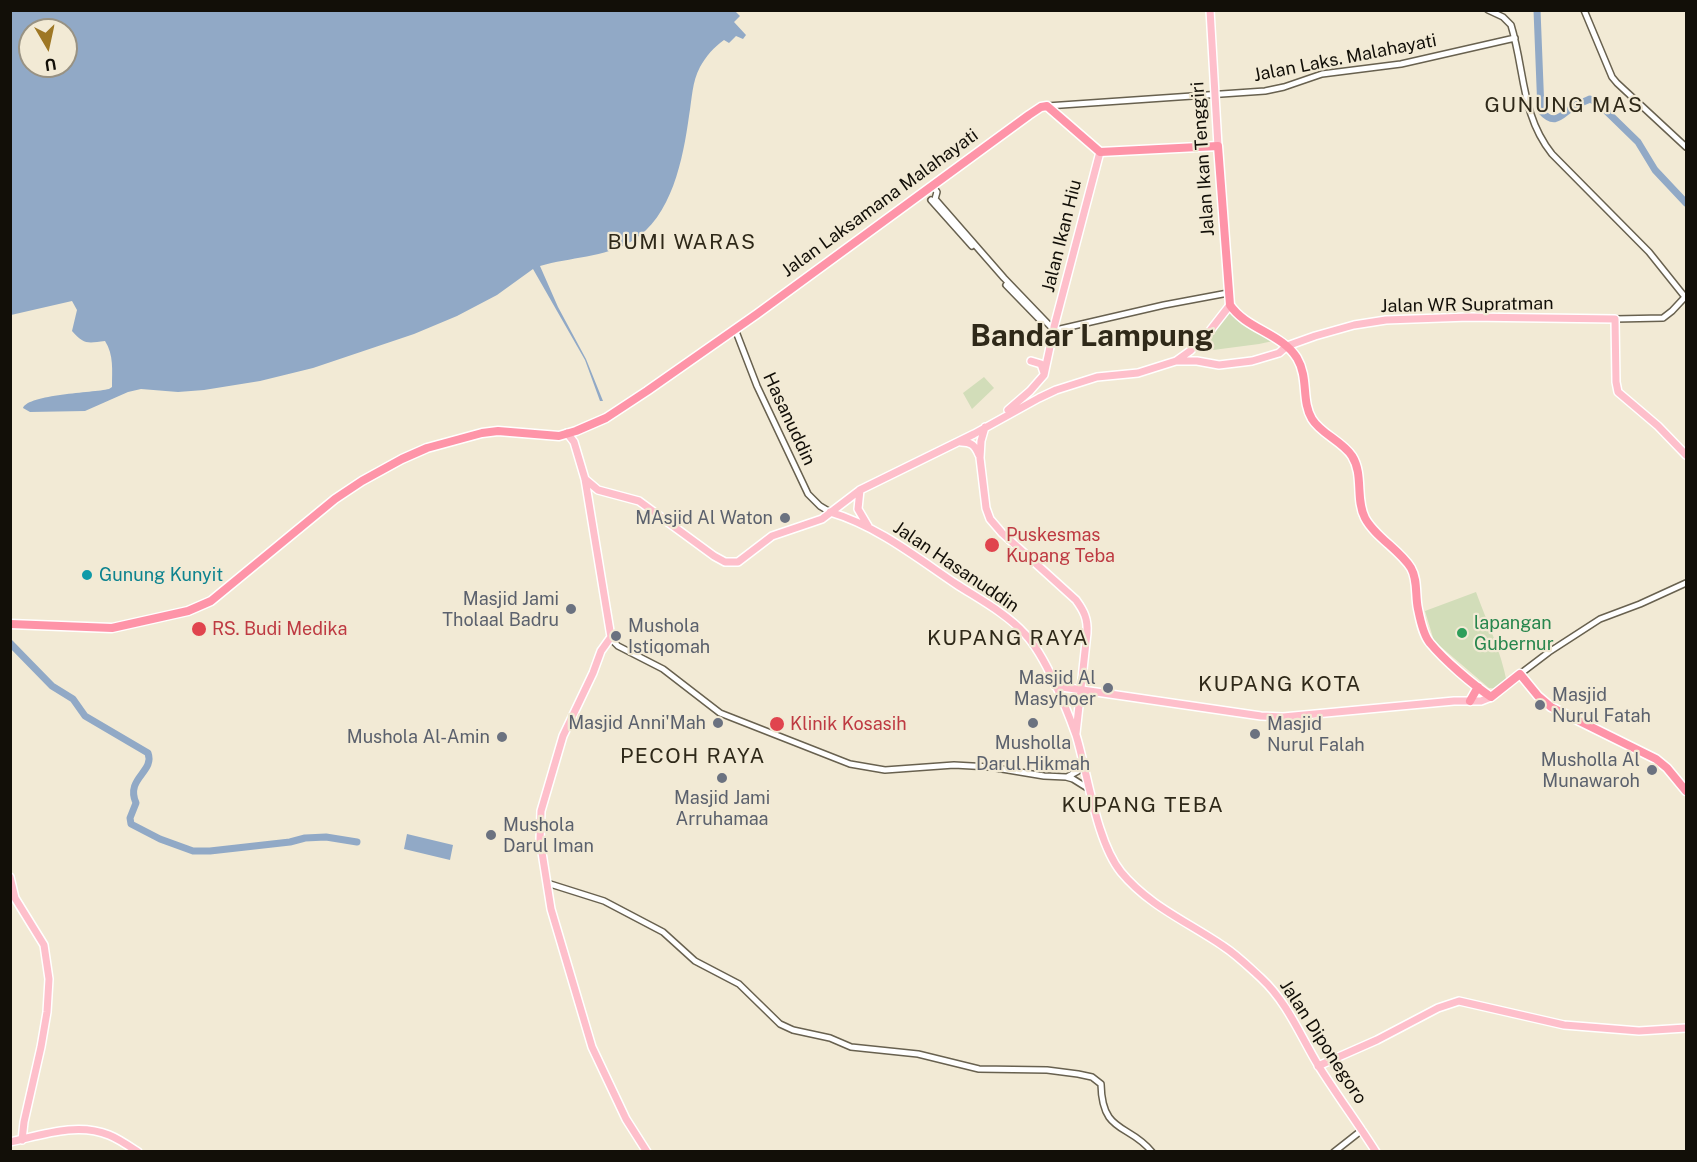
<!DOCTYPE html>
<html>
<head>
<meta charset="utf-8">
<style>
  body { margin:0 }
  #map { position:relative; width:1697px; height:1162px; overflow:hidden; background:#f2ead5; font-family:"Public Sans",sans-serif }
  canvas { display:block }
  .frame { position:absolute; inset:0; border:12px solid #120f08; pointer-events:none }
  .north { position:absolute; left:18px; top:18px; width:60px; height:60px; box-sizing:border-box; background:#f2ead5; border:2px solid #989283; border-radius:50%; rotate:171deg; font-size:16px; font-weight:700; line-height:24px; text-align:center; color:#120f08 }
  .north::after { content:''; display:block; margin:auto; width:21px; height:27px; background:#9e7724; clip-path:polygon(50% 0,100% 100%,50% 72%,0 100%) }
</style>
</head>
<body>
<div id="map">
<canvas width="1697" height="1162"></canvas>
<div class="frame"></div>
<div class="north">U</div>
</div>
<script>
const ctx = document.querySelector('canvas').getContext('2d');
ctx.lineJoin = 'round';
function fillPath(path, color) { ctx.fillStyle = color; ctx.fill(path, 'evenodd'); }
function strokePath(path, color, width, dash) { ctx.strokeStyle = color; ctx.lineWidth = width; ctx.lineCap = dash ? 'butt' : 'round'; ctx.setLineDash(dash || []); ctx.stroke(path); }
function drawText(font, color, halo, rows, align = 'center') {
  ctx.font = font + ' "Public Sans",sans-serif'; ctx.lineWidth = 4.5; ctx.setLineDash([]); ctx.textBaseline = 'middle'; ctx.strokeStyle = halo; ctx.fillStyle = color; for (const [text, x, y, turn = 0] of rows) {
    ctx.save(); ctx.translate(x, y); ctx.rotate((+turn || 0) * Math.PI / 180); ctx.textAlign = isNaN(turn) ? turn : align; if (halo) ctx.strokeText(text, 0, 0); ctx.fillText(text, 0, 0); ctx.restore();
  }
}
fillPath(new Path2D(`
  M1229,311l44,30 -14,3 -69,9z
  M984,377l10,11 -22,21 -9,-16z
  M1476,592c11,30 25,59 31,91l-9,6 -9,-1 -55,-47 -9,-30z`), '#d2ddb9');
fillPath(new Path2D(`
  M734,10l6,6 -6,6 12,13 -3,4 -7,-3 -7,7 -5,-3c-10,7 -18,16 -24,27 -8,15 -8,32 -11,49 -6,43 -17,101 -57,125 -28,17 -62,16 -92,25l18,41 28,52 17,42h-3l-15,-41 -52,-91 -36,26 -40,21 -43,18 -101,34 -53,13 -56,9 -26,2 -37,-3 -13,3 -43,19 -55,1 -7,-4c6,-14 69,-15 86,-19l3,-2c0,-17 2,-32 -7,-46 -17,2 -21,4 -33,-10l5,-21 -5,-9 -61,14v-304zM30,30h36v36h-36z
  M407,834l46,11 -3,15 -46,-11z`), '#91a9c6');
strokePath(new Path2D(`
  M1537,10l4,101c15,17 21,2 35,-6 4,-2 10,-4 14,-6l9,5 39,38 17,28 31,33
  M10,643l42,43 21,13 12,17 63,37c7,19 -23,25 -12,50l-6,15 1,6 29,15 33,12h17l80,-9 15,-4 21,-1 31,5`), '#91a9c6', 7);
const minor = new Path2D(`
  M1488,10l15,7 8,8c14,46 10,90 41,129l97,98 36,45
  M1584,10l28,67 5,6 69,64
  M1047,106l218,-15 19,-4 38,-13 79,-10 114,-26
  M932,185l5,7 -2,7 69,79 48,50
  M931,200l41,46
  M1006,285l35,36
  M1615,319l48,-1 9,-7 14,-15
  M735,329l22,57 51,108 12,12 10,6
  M1056,330l108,-25 64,-12
  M611,639l7,7 45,23 57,44 130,51 35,6 69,-5 36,2 54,9 22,1 7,2 16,10
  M1520,674l29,-22 51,-33 40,-15 46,-21
  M1067,777l11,-6 4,-11
  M547,883l57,18 59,31 32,29 44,23 41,40 13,6 37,8 21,9 67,7 61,15 68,1 31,4 14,3 9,7c1,51 28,39 51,68
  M1334,1152l28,-22`);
const major = new Path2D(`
  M1210,10l8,136
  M1054,327l46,-175
  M1031,361l10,3 3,9
  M1178,361h19l22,4 33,-4 27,-8 8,-7 28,-10 39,-11 32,-5 83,-3 146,2 1,63 2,10 40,34 28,29
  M1008,410l22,-19 14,-16 9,-42
  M985,427l-4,14 -1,17 6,50 4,11 12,14 74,67c8,11 12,19 11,33l-11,100
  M567,433l7,9 11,37 26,158 -10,14 -8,22 -30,63 -22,75 -1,29 11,69 41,138 34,72 21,33
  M961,442c10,0 14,3 18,13
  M585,479l13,11 41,11 75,55 11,6h13l34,-26 50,-17 38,-29 114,-56 65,-36 17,-8 41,-13 41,-4 38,-12 14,-10 19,-19 21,-27
  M860,490l-2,19 10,17
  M830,512c47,14 86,45 126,72 23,15 50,29 69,50 20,21 41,73 51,101 12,39 20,106 45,137 28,34 67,50 102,74 14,9 26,21 38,32 26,24 39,57 57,87 18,29 39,57 58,87
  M1055,686l206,30 22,1 171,-16h27l10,-4
  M10,877l5,21 29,47 5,34 -2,33 -6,35 -17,75 -2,18
  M1318,1066l59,-26 61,-32 21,-7 105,24 75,6 47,-3
  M10,1142c32,-7 67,-20 99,-7 10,4 20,11 29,17`);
const highway = new Path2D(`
  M10,624l102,4 76,-17 23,-10 124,-102 27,-18 40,-22 25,-11 55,-15 16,-2 61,5 17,-5 30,-13 41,-27 110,-77 272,-199 12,-8 6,-1 53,46 118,-6 12,159c16,24 51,28 67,53 12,20 4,43 15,61 9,15 30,22 40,37 12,19 3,43 13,62 10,19 35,32 46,50 7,12 4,28 7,41 2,10 5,26 12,34 15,18 42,41 61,54l29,-23 18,22 13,11 105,52 11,9 19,23
  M1470,701l8,-14`);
strokePath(minor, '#68614f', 8);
strokePath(major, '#fff', 10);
strokePath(highway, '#fff', 11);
strokePath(minor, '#fff', 5);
strokePath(major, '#febfcb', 7);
strokePath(highway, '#fe94a8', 8);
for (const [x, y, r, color] of [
  [785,518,6,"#6b7280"],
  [992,545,8,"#e0444e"],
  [87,575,6,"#0f9aa8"],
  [571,609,6,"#6b7280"],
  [199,629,8,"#e0444e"],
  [1462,633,6,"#2e9e5b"],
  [616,636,6,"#6b7280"],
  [1108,688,6,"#6b7280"],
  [1540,705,6,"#6b7280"],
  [718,723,6,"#6b7280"],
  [1033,723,6,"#6b7280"],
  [777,724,8,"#e0444e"],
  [1255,734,6,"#6b7280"],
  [502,737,6,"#6b7280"],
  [1652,770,6,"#6b7280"],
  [722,778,6,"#6b7280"],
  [491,835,6,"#6b7280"]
]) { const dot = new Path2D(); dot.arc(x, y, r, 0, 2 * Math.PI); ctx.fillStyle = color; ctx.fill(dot); strokePath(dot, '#f2ead5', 2); }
drawText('18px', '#120f08', '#f2ead5', [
  ["Jalan Laks. Malahayati",1345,58,-11],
  ["Jalan Ikan Tenggiri",1203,159,-94],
  ["Jalan Laksamana Malahayati",880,203,-36],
  ["Jalan Ikan Hiu",1062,236,-76],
  ["Jalan WR Supratman",1467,305,-1],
  ["Hasanuddin",789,419,65],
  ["Jalan Hasanuddin",956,567,34],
  ["Jalan Diponegoro",1323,1042,57]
]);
drawText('18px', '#5b616d', '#f2ead5', [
  ["MAsjid Al Waton",773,518],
  ["Masjid Jami",559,599],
  ["Tholaal Badru",559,620],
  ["Mushola",628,626,"left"],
  ["Istiqomah",628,647,"left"],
  ["Masjid Al",1096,678],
  ["Masyhoer",1096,699],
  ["Masjid",1552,695,"left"],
  ["Nurul Fatah",1552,716,"left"],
  ["Masjid Anni'Mah",706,723],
  ["Masjid",1267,724,"left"],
  ["Nurul Falah",1267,745,"left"],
  ["Mushola Al-Amin",490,737],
  ["Musholla",1033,743,"center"],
  ["Darul Hikmah",1033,764,"center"],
  ["Musholla Al",1640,760],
  ["Munawaroh",1640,781],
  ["Masjid Jami",722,798,"center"],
  ["Arruhamaa",722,819,"center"],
  ["Mushola",503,825,"left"],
  ["Darul Iman",503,846,"left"]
], 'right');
drawText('18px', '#be3a42', '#f2ead5', [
  ["Puskesmas",1006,535],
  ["Kupang Teba",1006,556],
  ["RS. Budi Medika",212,629],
  ["Klinik Kosasih",790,724]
], 'left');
drawText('18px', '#0d838f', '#f2ead5', [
  ["Gunung Kunyit",99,575]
], 'left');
drawText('18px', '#27864d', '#f2ead5', [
  ["lapangan",1474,623],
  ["Gubernur",1474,644]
], 'left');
ctx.letterSpacing = '1.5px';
drawText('21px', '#2f2919', '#f2ead5', [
  ["GUNUNG MAS",1564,106],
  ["BUMI WARAS",682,243],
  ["KUPANG RAYA",1008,639],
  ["KUPANG KOTA",1280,685],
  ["PECOH RAYA",693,757],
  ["KUPANG TEBA",1143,806]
]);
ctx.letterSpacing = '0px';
drawText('bold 30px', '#2f2919', '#f2ead5', [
  ["Bandar Lampung",1092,337]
]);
</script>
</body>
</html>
